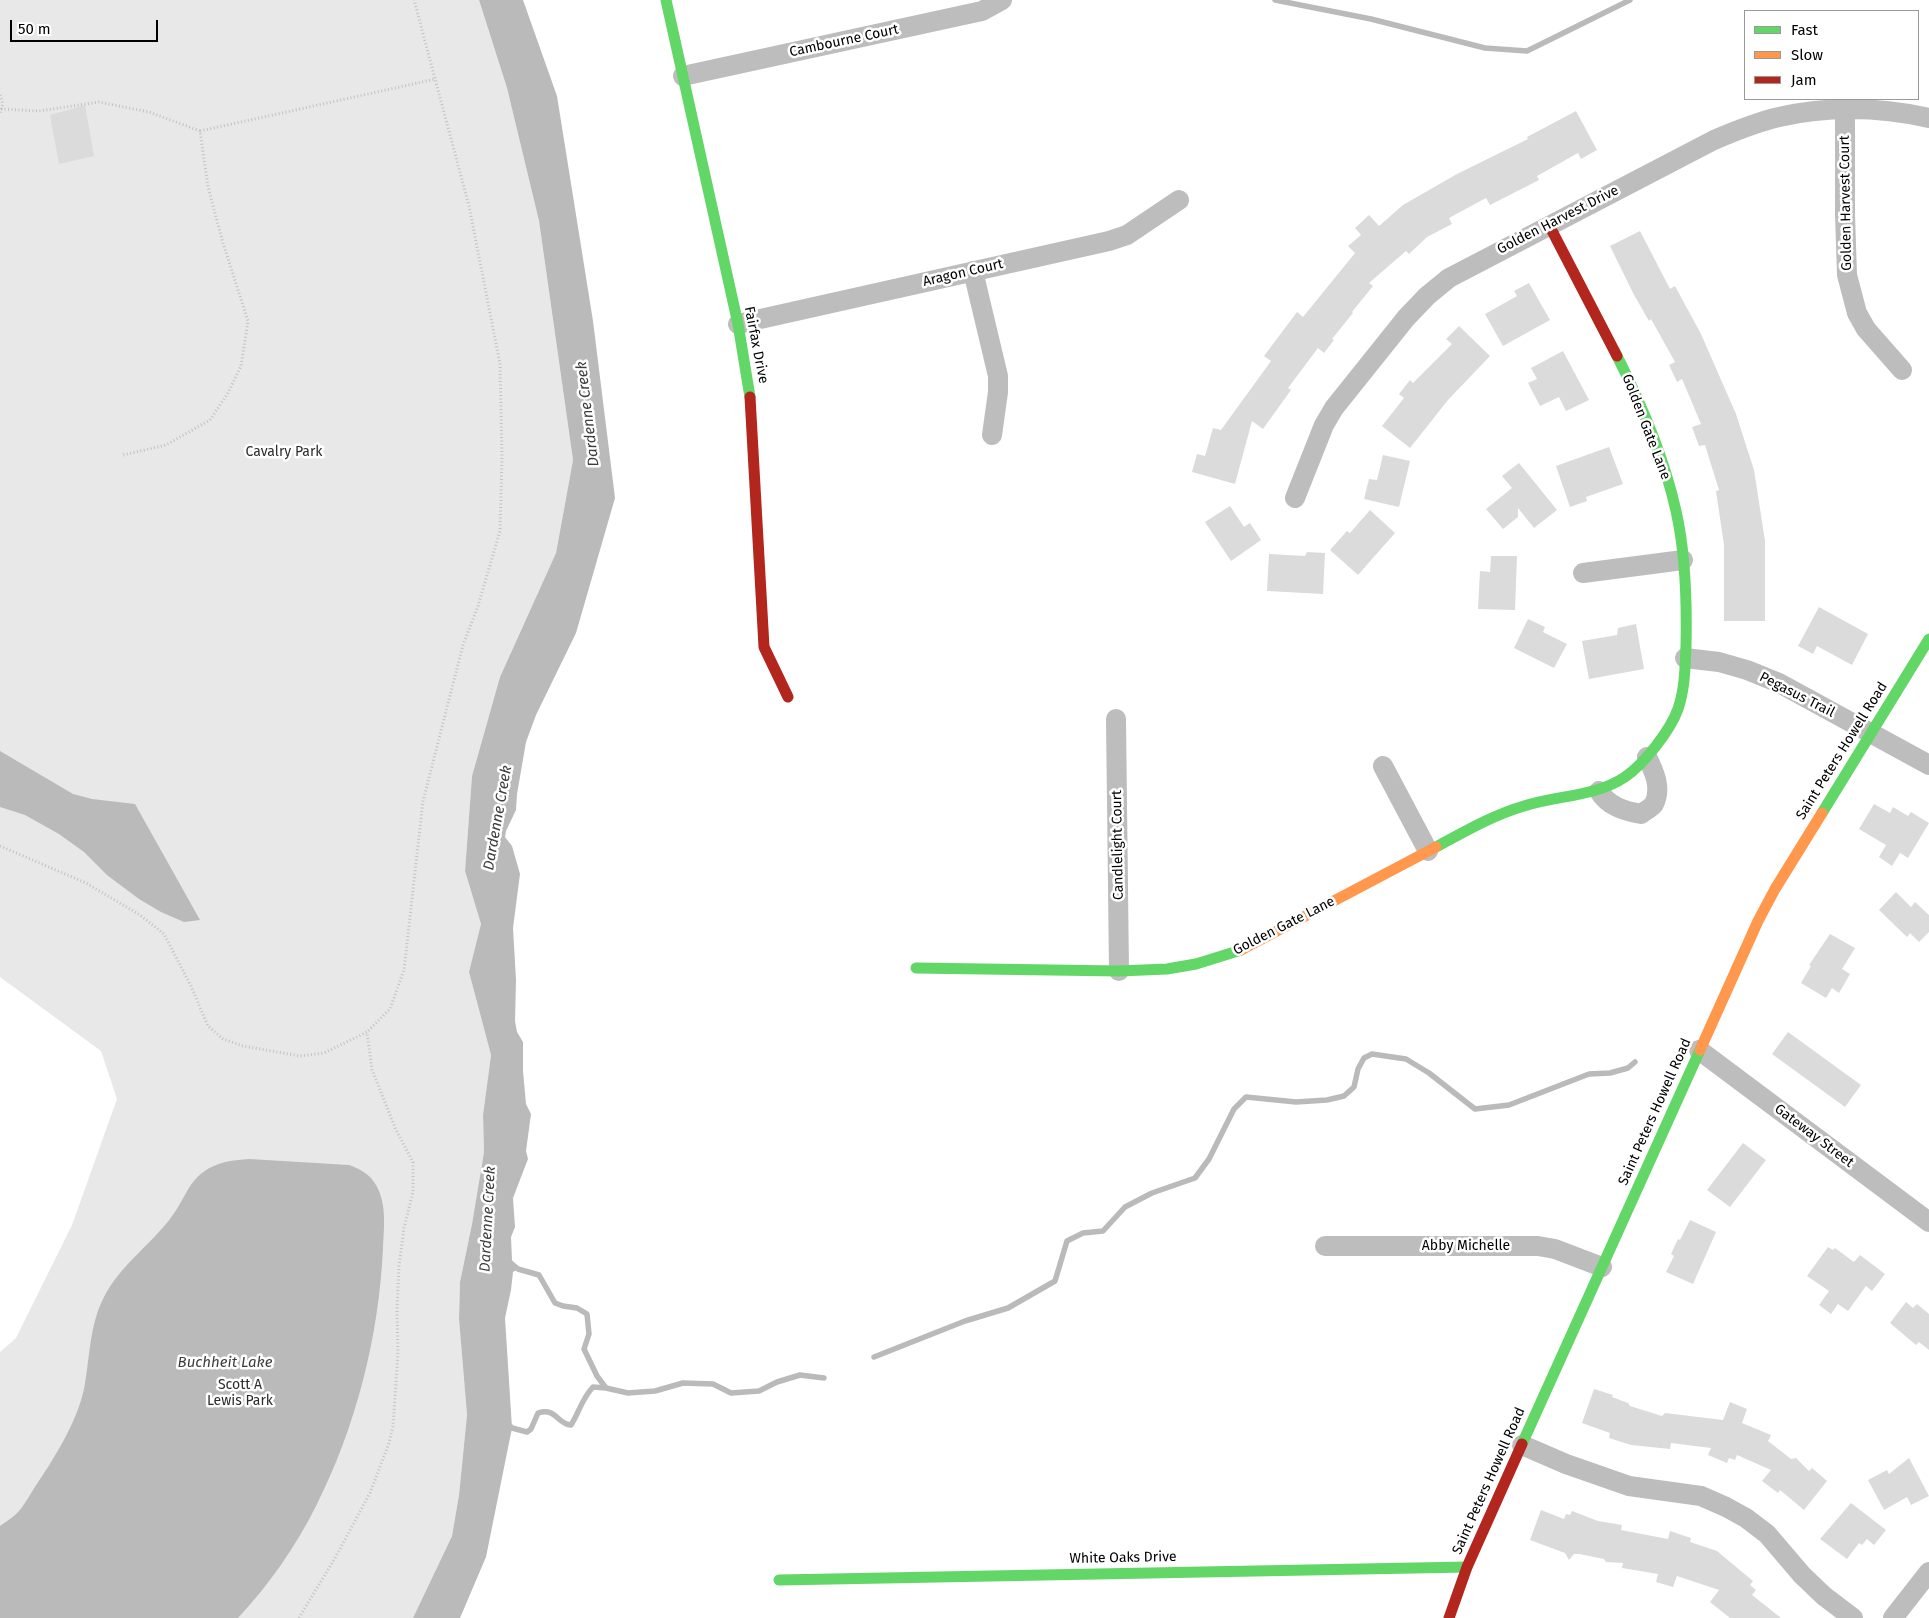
<!DOCTYPE html>
<html>
<head>
<meta charset="utf-8">
<style>
  body { margin:0 }
  #map { position:relative; width:1929px; height:1618px; overflow:hidden; background:#fff; font-family:"Fira Sans",sans-serif }
  canvas { display:block }
  .legend { position:absolute; left:1744px; top:10px; width:175px; height:90px; box-sizing:border-box; background:#fff; border:1px solid #999; margin:0; padding:6px 9px; list-style:none; font-size:15px; color:#000 }
  .legend li { display:flex; align-items:center; gap:10px; height:25px }
  .legend b { width:25px; border:1px solid #999 }
  .scale { position:absolute; left:10px; top:20px; width:148px; height:22px; box-sizing:border-box; border:2px solid #000; border-top:0; padding-left:6px; font-size:15px; line-height:18px; white-space:nowrap; color:#000; -webkit-text-stroke:4px #fff; paint-order:stroke }
</style>
</head>
<body>
<div id="map">
<canvas width="1929" height="1618"></canvas>
<ul class="legend">
<li><b style="height:6px;background:#63d668"></b>Fast</li>
<li><b style="height:6px;background:#ff974d"></b>Slow</li>
<li><b style="height:6px;background:#b3261e"></b>Jam</li>
</ul>
<div class="scale">50 m</div>
</div>
<script>
const ctx = document.querySelector('canvas').getContext('2d');
ctx.lineJoin = 'round';
function fillPath(path, color) { ctx.fillStyle = color; ctx.fill(path, 'evenodd'); }
function strokePath(path, color, width, dash) { ctx.strokeStyle = color; ctx.lineWidth = width; ctx.lineCap = dash ? 'butt' : 'round'; ctx.setLineDash(dash || []); ctx.stroke(path); }
function drawText(font, color, halo, rows, align = 'center') {
  ctx.font = font + ' "Fira Sans",sans-serif'; ctx.lineWidth = 5; ctx.setLineDash([]); ctx.textBaseline = 'middle'; ctx.strokeStyle = halo; ctx.fillStyle = color; for (const [text, x, y, turn = 0] of rows) {
    ctx.save(); ctx.translate(x, y); ctx.rotate((+turn || 0) * Math.PI / 180); ctx.textAlign = isNaN(turn) ? turn : align; if (halo) ctx.strokeText(text, 0, 0); ctx.fillText(text, 0, 0); ctx.restore();
  }
}
fillPath(new Path2D(`
  M0,0h479l28,88 32,133 34,239 -17,93 -56,124 -28,99 -7,95 16,53 -12,48 22,83 -8,60 1,37 -12,72 -12,58 -1,37 8,96 -8,80 -7,41 -39,82h-413v-266l16,-14 56,-113 45,-126 -16,-48 -101,-74z`), '#e8e8e8');
fillPath(new Path2D(`
  M479,0h44l34,96 36,225 22,177 -39,135 -40,82 -10,27 -9,52 -1,16 -10,21 -1,6 7,9 8,28 -7,54 3,52 -1,41 2,11 6,10v29l3,33 5,10 -5,37 2,8 -15,39 2,29 -4,10 1,23 6,9 -5,3 -2,18 -6,28 7,110 -26,129 -26,61h-47l39,-82 7,-41 8,-80 -8,-96 1,-37 12,-58 12,-72 -1,-37 8,-60 -22,-83 12,-48 -16,-53 7,-95 28,-99 56,-124 17,-93 -34,-239 -32,-133z
  M0,751l73,43 19,5 43,5 65,116 -16,2 -23,-10 -22,-13 -32,-24 -23,-23 -25,-18 -34,-19 -25,-8z
  M249,1159l100,6c11,4 21,9 27,20 11,19 8,42 7,63 -4,88 -27,179 -67,258 -20,40 -47,79 -78,112h-238v-92c5,-4 11,-7 15,-11 7,-6 13,-17 18,-25 20,-30 43,-65 51,-101 6,-31 5,-63 20,-92 16,-31 45,-51 66,-78 6,-8 11,-17 16,-26 15,-27 34,-32 63,-34z`), '#bababa');
strokePath(new Path2D(`
  M1275,0l96,19 114,29 42,3 103,-51
  M512,1264l6,5 21,6 16,28 8,3 14,2 10,6 2,20 -5,15 13,27 9,12 22,5 27,-2 28,-8 30,1 18,9 28,-2 18,-9 23,-7 24,3
  M874,1357l91,-36 43,-13 47,-27 12,-40 16,-8 20,-2 22,-24 27,-14 43,-15 14,-19 25,-50 12,-12 50,5 31,-2 17,-4 10,-9 4,-18 6,-11 8,-4 34,5 23,14 46,36 34,-4 80,-31 21,-1 18,-5 7,-6
  M507,1423l5,5 15,4 4,-3 7,-16c18,-6 19,11 33,12 9,-14 10,-25 22,-38l13,1`), '#bababa', 5.5);
fillPath(new Path2D(`
  M85,105l9,51 -35,8 -9,-49z
  M1576,111l21,39 -16,9 -3,-6 -41,23 2,4 -49,25 -4,-7 -37,20 3,6 -25,13 -18,17 -3,-3 -37,32 4,3 -21,26 1,1 -21,26 2,1 -10,13 -6,-5 -30,40 3,2 -28,39 -11,-8 -17,63 -43,-12 5,-18 8,2 8,-28 8,2 50,-69 -7,-5 33,-44 6,5 52,-64 -7,-7 13,-11 -6,-7 14,-13 10,11 24,-21 54,-31 71,-35 -1,-2z
  M1640,231l30,58 5,-3 26,48 35,80 18,56 11,71v80h-41v-76l-8,-54 3,-1 -14,-45 -6,1 -7,-19 9,-3 -19,-45 -5,3 -8,-17 6,-3 -24,-43 -2,2 -16,-28 -23,-47z
  M1529,283l21,37 -47,26 -18,-32 32,-18 -3,-5z
  M1459,326l31,30 -42,44 -38,48 -28,-22 22,-28 -5,-4 11,-14 3,3 39,-39 -6,-5z
  M1563,351l26,49 -23,11 -7,-14 -19,9 -12,-23 9,-4 -6,-11z
  M1609,447l14,37 -37,13 1,4 -17,6 -14,-41z
  M1383,455l27,6 -11,46 -35,-8 5,-20 8,1z
  M1519,463l38,47 -23,18 -16,-20v9l-15,12 -17,-20 26,-21 -10,-12z
  M1230,506l14,21 6,-4 11,17 -30,21 -26,-39z
  M1370,510l25,23 -37,42 -28,-25 17,-19 3,2z
  M1307,552l18,1 -2,41 -56,-3 2,-37 36,2z
  M1491,556h26l-2,54 -37,-1 2,-38 10,1z
  M1819,607l49,27 -16,31 -35,-19 -4,8 -15,-8z
  M1528,619l17,8 -2,5 24,12 -13,24 -40,-20z
  M1636,624l8,45 -55,10 -7,-38 35,-6 1,-7z
  M1874,804l16,9 3,-6 15,9 3,-4 18,11 -21,35 -8,-5 -8,13 -13,-9 7,-12 -27,-16z
  M1896,892l15,15 4,-5 14,13v17l-10,10 -9,-9 -3,4 -28,-27z
  M1830,934l25,14 -13,21 8,5 -11,19 -7,-5 -6,10 -25,-15 10,-17 -2,-1z
  M1788,1032l73,53 -16,22 -73,-53z
  M1743,1143l23,17 -36,47 -23,-17z
  M1690,1220l26,12 -23,52 -27,-12 8,-16 -3,-2 7,-15 2,1z
  M1828,1247l5,3 2,-2 19,14 6,-7 25,19 -13,17 -6,-5 -18,25 -10,-7 -7,10 -12,-9 10,-14 -22,-15z
  M1906,1302l7,6 4,-4 12,10v36l-10,-8 -3,3 -26,-22z
  M1594,1389l19,6 -1,2 16,6 2,3 32,10 3,-3 58,7 7,-18 17,7 -5,14 29,12 -3,6 23,18 5,-1 13,13 3,-3 15,13 -23,29 -24,-20 -2,3 -16,-12 9,-11 -34,-15 -2,5 -6,-2 -2,5 -19,-8 3,-7 -40,-5 -1,6 -39,-4 -22,-7 1,-5 -28,-10z
  M1909,1458l20,38 -18,9 -4,-8 -23,13 -16,-30 19,-10 2,4z
  M1851,1503l35,27 -12,15 -7,-6 -5,6 -3,-2 -12,16 -27,-20z
  M1541,1510l23,9 2,-5 4,1 2,-4 26,10 24,4 -1,5 47,9 2,-8 21,7 -1,4 27,9 36,30 -3,4 6,5 -4,5 29,23h-51l-20,-16 9,-12 -42,-14 -4,11 -17,-5 2,-8 -36,-6 1,-5 -17,-1 -2,-3 -25,-5h-5l-5,6 -4,-7 -35,-13z`), '#dbdbdb');
strokePath(new Path2D(`
  M0,95l3,9 -3,9
  M1,109l38,2 60,-9 50,10 51,19 8,56 15,56 25,78 -7,45 -13,27 -18,27 -44,25 -43,10
  M200,131l236,-52
  M0,846l86,37 54,32 24,19 27,52 17,40 15,13 20,7 57,10 24,-3 43,-21 23,-23 14,-39 19,-169 40,-156 15,-39 22,-75 2,-73 -2,-94 -31,-158 -55,-206
  M299,1618l36,-60 35,-65 19,-50 4,-17 5,-74 -1,-43 2,-43 5,-38 9,-36v-30l-17,-32 -24,-60 -5,-38`), '#c2c2c2', 3, [1, 2.5]);
strokePath(new Path2D(`
  M683,76l299,-65 20,-11
  M1845,109v105l2,61 10,38 9,16 36,41
  M973,271l25,105v16l-6,43
  M738,324l371,-83 18,-6 52,-35
  M1295,498l29,-73 10,-17 72,-90 21,-22 22,-18 265,-138c21,-9 43,-18 65,-23 49,-11 101,-10 150,1
  M1583,573l100,-13
  M1685,658l34,4 28,8 32,13 150,82
  M1116,719l3,252
  M1383,766l45,85
  M1599,791c9,15 25,20 42,23 4,-3 10,-6 13,-10 8,-16 0,-33 -7,-47
  M1699,1050l230,172
  M1325,1246h213l17,3 47,18
  M1522,1445l44,19 63,22 72,10 25,11 20,11 21,16 35,41 22,21 29,22
  M1893,1618l36,-46`), '#bdbdbd', 20);
strokePath(new Path2D(`
  M666,0l72,324 12,73
  M1822,813l107,-174
  M1436,847c28,-15 57,-32 88,-41 34,-11 71,-9 101,-29 19,-13 45,-46 53,-68 7,-20 7,-42 8,-63 1,-45 0,-91 -10,-135 -12,-54 -34,-106 -59,-155
  M916,968l203,3 48,-2 29,-5 45,-14
  M1522,1444l178,-394
  M779,1580l688,-13`), '#63d668', 11);
strokePath(new Path2D(`
  M1241,950l195,-103
  M1700,1050l58,-129 17,-32 47,-76`), '#ff974d', 11);
strokePath(new Path2D(`
  M1549,225l68,131
  M750,397l14,250 24,50
  M1449,1618l18,-51 55,-123`), '#b3261e', 11);
drawText('14px', '#000', '#fff', [
  ["Cambourne Court",844,41,-12],
  ["Golden Harvest Court",1846,203,-91],
  ["Golden Harvest Drive",1558,220,-27],
  ["Aragon Court",963,273,-13],
  ["Fairfax Drive",756,345,79],
  ["Golden Gate Lane",1646,427,69],
  ["Pegasus Trail",1797,695,27],
  ["Saint Peters Howell Road",1842,751,-58],
  ["Candlelight Court",1118,845,-91],
  ["Golden Gate Lane",1284,926,-27],
  ["Saint Peters Howell Road",1655,1112,-66],
  ["Gateway Street",1814,1136,37],
  ["Abby Michelle",1466,1246],
  ["Saint Peters Howell Road",1489,1481,-66],
  ["White Oaks Drive",1123,1558,-1]
]);
drawText('14px', '#2c2c2c', '#fff', [
  ["Cavalry Park",284,452],
  ["Scott A",240,1385],
  ["Lewis Park",240,1401]
]);
drawText('italic 15px', '#3d3d3d', '#fff', [
  ["Dardenne Creek",588,414,-97],
  ["Dardenne Creek",498,818,-80],
  ["Dardenne Creek",488,1219,-87],
  ["Buchheit Lake",225,1363]
]);
</script>
</body>
</html>
